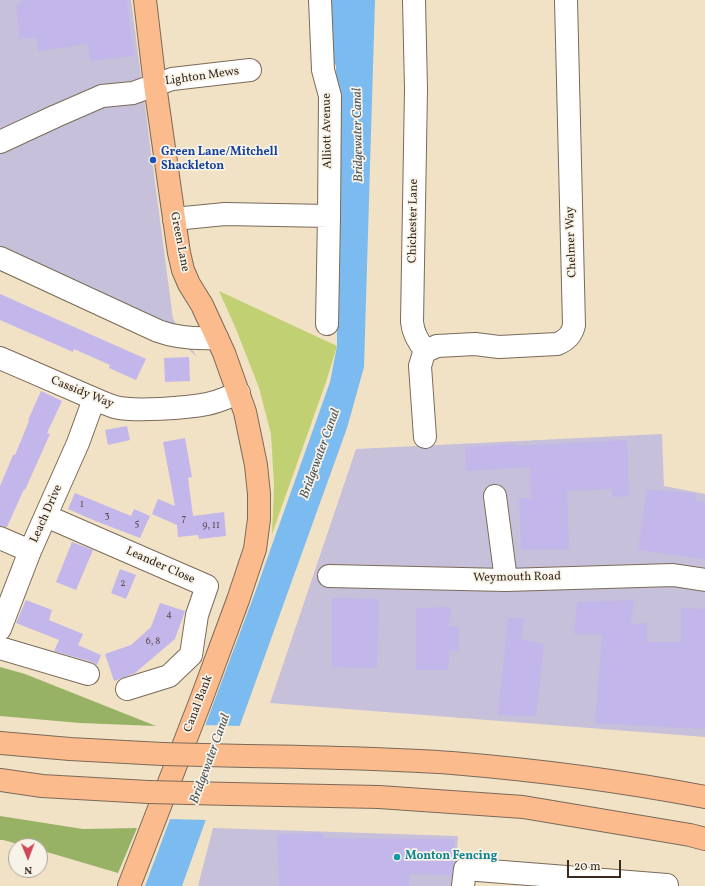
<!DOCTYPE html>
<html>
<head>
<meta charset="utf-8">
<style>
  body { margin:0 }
  #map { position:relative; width:705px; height:886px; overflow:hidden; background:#f1e2c6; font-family:Vollkorn,serif }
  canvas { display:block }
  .north { position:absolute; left:8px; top:838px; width:40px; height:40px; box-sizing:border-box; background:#f7f3e8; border:1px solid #aca397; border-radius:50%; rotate:179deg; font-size:11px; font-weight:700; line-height:16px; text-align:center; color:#3b2a1e }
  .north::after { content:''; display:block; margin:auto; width:14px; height:18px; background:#d1495b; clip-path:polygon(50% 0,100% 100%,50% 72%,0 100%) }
  .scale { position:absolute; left:567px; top:860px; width:54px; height:18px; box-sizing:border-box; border:2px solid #3b2a1e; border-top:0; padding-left:5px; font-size:12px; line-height:14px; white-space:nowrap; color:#3b2a1e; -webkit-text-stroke:3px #f7f3e8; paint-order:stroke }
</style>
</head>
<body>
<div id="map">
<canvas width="705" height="886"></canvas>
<div class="north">N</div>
<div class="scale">20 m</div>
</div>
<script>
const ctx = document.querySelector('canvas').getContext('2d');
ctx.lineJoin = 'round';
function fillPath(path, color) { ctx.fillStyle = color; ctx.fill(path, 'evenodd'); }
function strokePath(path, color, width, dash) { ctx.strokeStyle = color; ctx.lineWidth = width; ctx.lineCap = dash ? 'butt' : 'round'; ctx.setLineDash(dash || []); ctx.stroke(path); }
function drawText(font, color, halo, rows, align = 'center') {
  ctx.font = font + ' Vollkorn,serif'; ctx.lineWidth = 3.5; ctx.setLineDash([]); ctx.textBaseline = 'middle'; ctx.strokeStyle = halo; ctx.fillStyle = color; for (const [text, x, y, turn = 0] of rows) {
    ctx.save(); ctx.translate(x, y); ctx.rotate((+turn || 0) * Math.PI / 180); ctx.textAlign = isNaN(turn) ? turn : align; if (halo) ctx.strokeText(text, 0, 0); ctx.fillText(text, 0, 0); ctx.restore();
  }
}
fillPath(new Path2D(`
  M0,0h131l42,319 24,38 -11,-10 -186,-83z
  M662,434l2,52 41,8v243l-435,-34 86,-254z
  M213,828l245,8 -4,50h-256z`), '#c6c0da');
fillPath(new Path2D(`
  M219,291l118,55 -11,36 -54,152 2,-48 -3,-52 -12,-46 -23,-59z`), '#c0d073');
fillPath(new Path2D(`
  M0,667l25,7 131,52 -76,-3 -80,-7z
  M0,816l83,13 54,-1 -19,45 -78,-23v-4h-15l-22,-6h-3z`), '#98b265');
fillPath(new Path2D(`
  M329,0h46l-11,367 -17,61 -165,458h-37l111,-296 74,-208 7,-36 -1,-281 -7,-6z`), '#7bbbef');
fillPath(new Path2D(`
  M203,725l39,1 -34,94 -41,-1z`), '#f1e2c6');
fillPath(new Path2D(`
  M21,0h106l7,56 -44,5 -2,-17 -50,7 -1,-14 -17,2 -4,-34 5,-1z
  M0,294l146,65 -10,21 -27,-12 1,-3 -36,-16 -1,3 -73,-32z
  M189,357l1,24 -25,1 -1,-24z
  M41,391l21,10 -15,32 3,1 -25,56 -1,-1 -17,38 -7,-1v-40l13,-31h2l14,-34 -1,-1z
  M127,426l3,14 -22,5 -3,-15z
  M185,438l7,39 -4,1 5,38 31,-4 2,24 -27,3 -1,-4 -20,2 -1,-12 -25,-11 6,-15 17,7 -12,-64z
  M627,440l2,56 -17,1v-8l-45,2 2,58 -48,1 -2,-52h12l-1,-31 -64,4 -1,-24 50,-3v2z
  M647,489l49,5v7l9,2v56l-67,-9z
  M75,493l56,23 3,-7 16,7 -10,22 -47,-18 -25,-11z
  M72,542l21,8 -17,40 -20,-8z
  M120,569l16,6 -10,24 -15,-6z
  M332,598l47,1 -2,69 -45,-1z
  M26,600l26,10 -3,10 34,14 -5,11 23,10 -4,10 -5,-3 -38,-11 5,-11 -43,-17z
  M634,600l-3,24 16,-1v19h34v-34l24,1v120l-110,-6 7,-88 -28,-1 3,-32z
  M160,603l25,8 -10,28 -40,34 -21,8 -9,-27 26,-9 20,-18z
  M451,607l-2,20 10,-1v24h-9l-2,20h-32v-62z
  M508,618h16l-3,21 23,5 -8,72 -38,-1z
  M322,833l1,5 131,1v24l-2,12 -42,-1 -1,12h-130l-2,-52z`), '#c3b6ea');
const minor = new Path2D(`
  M414,0l2,89 -4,233c1,11 6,20 14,29
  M0,142l56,-26 46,-20 31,-3 39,-14 78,-9
  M174,219l51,-5 104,2 1,-120 -7,-26 -3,-70
  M0,258l158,73c19,7 39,8 59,7
  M327,324l2,-108
  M0,358l104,45c3,1 7,3 11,4 19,5 72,1 92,-3 11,-2 21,-7 32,-11
  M425,437l-5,-71 3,-10 3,-5 11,-5 38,-2 24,3 58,-3c10,-4 15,-9 17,-19l-8,-325
  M495,496l11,84
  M46,516l161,70 -10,29 -6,40 -22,21 -42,13
  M0,538l30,13
  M329,576l177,4 167,-5 32,5
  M0,629l30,-78 48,-108 16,-44
  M0,648l88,26
  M463,886l2,-17 202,16`);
const major = new Path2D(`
  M129,886l72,-186 37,-100 17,-51 4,-30v-25l-3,-29 -11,-53 -21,-59 -22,-48 -13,-21 -6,-14 -4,-17 -24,-168 -10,-85`);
const highway = new Path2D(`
  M0,743l70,6 92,5
  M246,756c69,1 138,2 206,7 85,7 170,18 253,34
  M0,780l42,6 106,6
  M231,794l148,3 144,10 167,28 15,4`);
strokePath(minor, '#7b6a59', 24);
strokePath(major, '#7b6a59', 24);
strokePath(highway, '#7b6a59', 24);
strokePath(minor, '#fff', 22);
strokePath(major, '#fbbb8d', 22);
strokePath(highway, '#fbbb8d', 22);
const highwayBridge = new Path2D(`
  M162,754l84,2
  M148,792l83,2`);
strokePath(highwayBridge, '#7b6a59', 24, []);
strokePath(highwayBridge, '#fbbb8d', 22);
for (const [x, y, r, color] of [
  [153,160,4,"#1a4fb4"],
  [397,857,4,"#0f9aa8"]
]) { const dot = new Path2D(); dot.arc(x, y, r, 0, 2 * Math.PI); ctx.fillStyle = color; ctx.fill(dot); strokePath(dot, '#f7f3e8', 1.5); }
drawText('10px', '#5d4d51', null, [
  ["1",82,505],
  ["3",107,516],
  ["7",184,519],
  ["5",137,524],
  ["9, 11",211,526],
  ["2",123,584],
  ["4",169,615],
  ["6, 8",153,642]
]);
drawText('12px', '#3b2a1e', '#f7f3e8', [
  ["Lighton Mews",202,77,-8],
  ["Alliott Avenue",328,131,-91],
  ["Chichester Lane",414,221,-89],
  ["Green Lane",179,242,79],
  ["Chelmer Way",572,242,-92],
  ["Cassidy Way",82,393,22],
  ["Leach Drive",47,514,-66],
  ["Leander Close",160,566,24],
  ["Weymouth Road",517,578,-1],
  ["Canal Bank",199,704,-69]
]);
drawText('bold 12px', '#164399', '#f7f3e8', [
  ["Green Lane/Mitchell",161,153],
  ["Shackleton",161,167]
], 'left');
drawText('bold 12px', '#0d838f', '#f7f3e8', [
  ["Monton Fencing",405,857]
], 'left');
drawText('italic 13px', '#4e565d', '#f7f3e8', [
  ["Bridgewater Canal",359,135,-91],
  ["Bridgewater Canal",321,454,-70],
  ["Bridgewater Canal",211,759,-70]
]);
</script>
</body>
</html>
